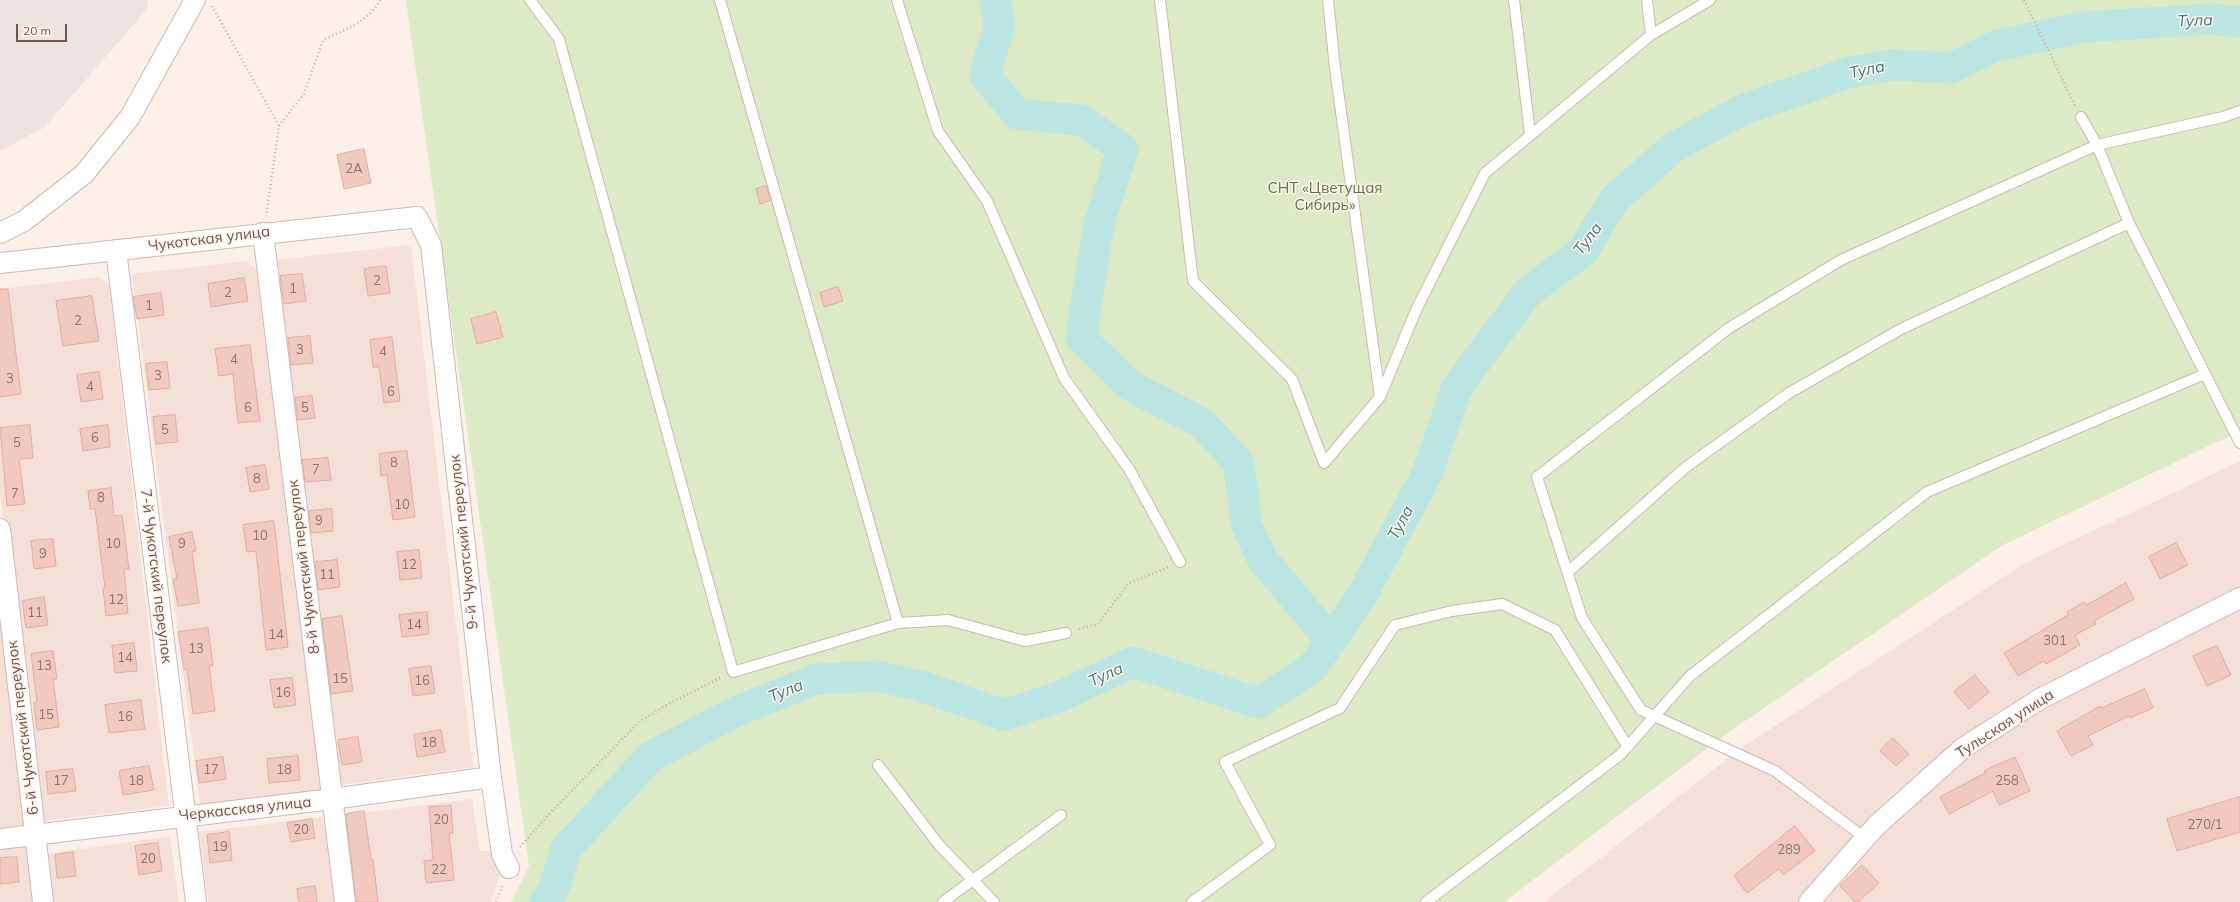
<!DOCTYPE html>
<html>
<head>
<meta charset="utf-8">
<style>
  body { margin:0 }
  #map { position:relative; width:2240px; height:902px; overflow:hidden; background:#fcf0e8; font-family:Mulish,sans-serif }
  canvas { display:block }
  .scale { position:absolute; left:16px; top:24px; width:51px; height:18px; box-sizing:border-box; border:2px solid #76524c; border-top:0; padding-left:5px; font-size:12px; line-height:14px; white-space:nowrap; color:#76524c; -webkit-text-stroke:3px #fff5ee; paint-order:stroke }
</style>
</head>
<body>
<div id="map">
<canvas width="2240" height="902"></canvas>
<div class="scale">20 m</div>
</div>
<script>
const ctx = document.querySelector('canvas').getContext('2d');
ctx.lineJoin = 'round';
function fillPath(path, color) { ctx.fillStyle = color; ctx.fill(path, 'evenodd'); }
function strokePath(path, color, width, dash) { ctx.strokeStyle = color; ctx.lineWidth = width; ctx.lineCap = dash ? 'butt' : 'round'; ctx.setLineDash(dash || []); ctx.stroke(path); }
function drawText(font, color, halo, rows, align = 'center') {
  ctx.font = font + ' Mulish,sans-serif'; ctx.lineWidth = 3; ctx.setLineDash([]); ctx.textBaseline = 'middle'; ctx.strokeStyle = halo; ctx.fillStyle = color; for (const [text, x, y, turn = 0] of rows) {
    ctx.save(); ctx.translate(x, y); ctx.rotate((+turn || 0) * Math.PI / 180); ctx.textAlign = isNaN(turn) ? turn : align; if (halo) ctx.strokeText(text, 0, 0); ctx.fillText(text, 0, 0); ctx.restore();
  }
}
fillPath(new Path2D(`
  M411,245l62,522 -132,18 -66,-525z
  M245,261l11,7 66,522 -122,14 -68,-530z
  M99,277l10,8 60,521 -128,15 -41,-328v-204z
  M2240,461v441h-696l197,-154 284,-185z
  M0,610l26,217 -26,3z
  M472,799l8,52h16l4,23 -9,28h-134l-13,-87z
  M323,817l11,85h-126l-9,-70z
  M170,836l9,66h-126l-5,-48z
  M28,840l8,62h-36v-58z`), '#f4e0d6');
fillPath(new Path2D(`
  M0,0h148l-1,9 -102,118 -45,24z`), '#ede4e1');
fillPath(new Path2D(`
  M406,0h1834v431l-237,114 -277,189 -222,168h-993l18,-36z`), '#dceac6');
strokePath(new Path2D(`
  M995,0l5,23 -15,52 32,39 64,6 42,29 -24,74 -18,115 48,47 73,38 36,39 9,64 16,34 68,81
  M545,902l9,-13 12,-40 84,-92 83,-44 83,-34 61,-3 44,10 83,29 57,-19 72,-34 125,41 54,-35 49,-71 66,-123 30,-87 72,-96 53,-39 33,-53 59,-52 68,-37 109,-38 40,-7 60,3 44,-22 89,-19 127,-8 29,3`), '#bce6e3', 31);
const building = new Path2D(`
  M364,149l7,34 -27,6 -7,-34z
  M766,186l5,14 -11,4 -4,-15z
  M386,266l4,27 -22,3 -4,-27z
  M302,274l4,27 -22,3 -4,-28z
  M244,278l4,23 -37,6 -3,-23z
  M838,287l5,14 -19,6 -4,-14z
  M0,289h8l13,105 -21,3z
  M161,293l3,22 -27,4 -4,-22z
  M92,296l7,45 -36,5 -7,-45z
  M496,312l7,25 -26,7 -6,-25z
  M310,336l3,27 -22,2 -3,-27z
  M392,337l8,64 -16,2 -5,-36h-6l-3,-27z
  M250,345l10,76 -22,2 -5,-49 -14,2 -4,-27z
  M167,362l3,26 -21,2 -3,-26z
  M99,372l4,27 -22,3 -4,-27z
  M312,396l3,22 -17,2 -3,-22z
  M175,415l3,27 -22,2 -3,-27z
  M30,425l3,33 -14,1 6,45 -18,2 -7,-78z
  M108,425l2,22 -27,4 -3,-22z
  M407,451l8,66 -22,3 -6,-45 -6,1 -2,-22z
  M328,458l3,22 -26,2 -3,-22z
  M265,465l4,24 -19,3 -4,-24z
  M111,488l3,28 8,-1 7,54h-5l4,44 -22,3 -3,-28h2l-10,-79h-5l-2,-18z
  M332,509l1,22 -22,2 -2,-22z
  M274,521l14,126 -22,3 -10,-99 -9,1 -4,-27z
  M192,532l4,19 -4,1 7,51 -21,3 -5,-27h4l-8,-42z
  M53,539l3,27 -22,3 -3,-28z
  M2176,543l12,22 -28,14 -11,-22z
  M419,550l3,28 -22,2 -3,-28z
  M337,560l3,27 -22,3 -3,-28z
  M2126,583l8,16 -40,22 2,3 -21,11 5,10 -34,19 -2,-3 -26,15 -14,-23 64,-38 -1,-3 17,-10 2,3z
  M44,597l4,28 -22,3 -4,-27z
  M427,612l2,22 -27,3 -3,-22z
  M342,616l11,75 -22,3 -9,-75z
  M208,628l5,37 -4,1 6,45 -22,3 -6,-45h-3l-6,-37z
  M134,643l3,28 -22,2 -3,-27z
  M2217,646l14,29 -24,11 -14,-30z
  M53,651l4,28h-4l6,48 -22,3 -3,-27 3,-1 -6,-48z
  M431,666l4,27 -22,3 -4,-27z
  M1975,675l14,17 -20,17 -15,-17z
  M292,678l4,27 -22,3 -4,-28z
  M2145,689l8,19 -23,10 -1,-2 -41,20 5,9 -22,11 -14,-25 43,-25 1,2z
  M141,700l4,29 -36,4 -4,-28z
  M441,730l4,22 -28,5 -3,-22z
  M358,737l4,25 -20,3 -4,-25z
  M1893,738l16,16 -13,12 -16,-15z
  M298,756l2,24 -31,3 -2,-24z
  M223,757l3,22 -27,4 -3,-22z
  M2015,757l15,34 -31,14 -6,-14 -44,23 -9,-17 45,-24 -1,-2z
  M149,766l5,24 -31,5 -4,-24z
  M73,769l3,22 -28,3 -2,-22z
  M2240,797v35l-63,19 -10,-32z
  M451,806l2,27h-4l5,47 -28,3 -2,-22 9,-1 -4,-53z
  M364,811l7,48h2l5,43h-22l-10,-88z
  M312,819l3,19 -24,4 -4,-19z
  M1795,826l20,25 -32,24 -4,-6 -32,24 -13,-17z
  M229,832l3,28 -22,3 -3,-28z
  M158,843l4,28 -23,4 -4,-29z
  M73,852l3,24 -19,2 -2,-23z
  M17,857l2,25 -19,2v-26z
  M1862,865l17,18 -21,19h-3l-15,-16z
  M315,886l2,16h-18l-2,-13z`);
fillPath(building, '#f1c9bf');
strokePath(building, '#e4aca0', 1);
const lane = new Path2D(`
  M530,0l29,39 174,633 165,-49 50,-3 77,21 41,-8
  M720,0l178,623
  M897,0l41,131 49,70 77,177 65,91 51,93
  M1160,0l33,281 99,98 32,84 56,-66 37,-89 68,-135 166,-138 59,-35
  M1328,0l7,68 45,329
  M1514,0l16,134
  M1647,0l4,35
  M2081,117l16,28 32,78 111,220
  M1568,572l118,-105 103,-74 112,-64 228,-106
  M878,765l61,80 55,57
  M1865,838l-90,-67 -134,-61 -59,-92 -45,-141 192,-149 112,-68 256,-115 126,-28 17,-6
  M943,902l118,-87
  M1192,902l78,-57 -45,-83 115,-54 55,-83 57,-14 50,-7 53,26 73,117
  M1426,902l194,-147 70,-79 237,-184 278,-118`);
const street = new Path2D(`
  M0,233l24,-12 60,-47 46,-57 65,-117
  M263,233l82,669
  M116,250l80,652
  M0,263l417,-46 14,28 60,532 11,77 7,14
  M0,529l43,373
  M0,839l332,-40 159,-22
  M1809,902l67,-76 87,-78 77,-49 200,-101`);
strokePath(lane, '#d0b8b0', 12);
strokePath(street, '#d0b8b0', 22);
strokePath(new Path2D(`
  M2024,0l51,106
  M212,6l67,120 -13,90
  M279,126l25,-32 19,-54c22,-10 45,-18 57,-40
  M1079,629l19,-5 31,-41 40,-16
  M520,847l31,-35 88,-90 31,-19 52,-26
  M496,902l7,-18`), '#d7aba2', 2.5, [1, 3]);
strokePath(lane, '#fff', 10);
strokePath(street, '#fff', 20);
drawText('13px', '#957069', null, [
  ["2А",354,169],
  ["2",377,281],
  ["1",293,289],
  ["2",228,293],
  ["1",149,306],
  ["2",78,321],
  ["3",300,350],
  ["4",383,352],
  ["4",234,360],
  ["3",158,376],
  ["3",10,379],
  ["4",90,387],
  ["6",391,392],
  ["6",248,408],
  ["5",305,408],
  ["5",165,430],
  ["6",95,438],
  ["5",17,443],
  ["8",394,463],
  ["7",316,470],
  ["8",257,479],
  ["7",15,494],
  ["8",101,498],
  ["10",402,505],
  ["9",319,521],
  ["10",260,536],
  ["10",113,544],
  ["9",182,544],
  ["9",43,554],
  ["12",409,565],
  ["11",327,575],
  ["12",116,600],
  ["11",35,613],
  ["14",414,625],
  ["14",276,635],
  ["301",2055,641],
  ["13",196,649],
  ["14",125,658],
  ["13",44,666],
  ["15",340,679],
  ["16",422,681],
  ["16",283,693],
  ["15",46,715],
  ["16",125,717],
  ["18",429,743],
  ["17",211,770],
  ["18",284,770],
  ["17",61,781],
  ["18",136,781],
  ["258",2007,781],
  ["20",441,820],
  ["270/1",2205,825],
  ["20",301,830],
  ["19",220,847],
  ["289",1789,850],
  ["20",148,859],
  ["22",439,870]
]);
drawText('15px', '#5c7641', '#fff5ee', [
  ["СНТ «Цветущая",1325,188],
  ["Сибирь»",1325,205]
]);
drawText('15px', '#76524c', '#fff5ee', [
  ["Чукотская улица",209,239,-7],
  ["9-й Чукотский переулок",464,542,-96],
  ["8-й Чукотский переулок",304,567,-97],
  ["7-й Чукотский переулок",156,576,83],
  ["Тульская улица",2005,724,-33],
  ["6-й Чукотский переулок",23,728,-97],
  ["Черкасская улица",245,809,-6]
]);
drawText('italic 16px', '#407b78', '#fff5ee', [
  ["Тула",2195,21,-2],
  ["Тула",1867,70,-12],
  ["Тула",1588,239,-53],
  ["Тула",1401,523,-62],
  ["Тула",1106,675,-25],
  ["Тула",786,691,-22]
]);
</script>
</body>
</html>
